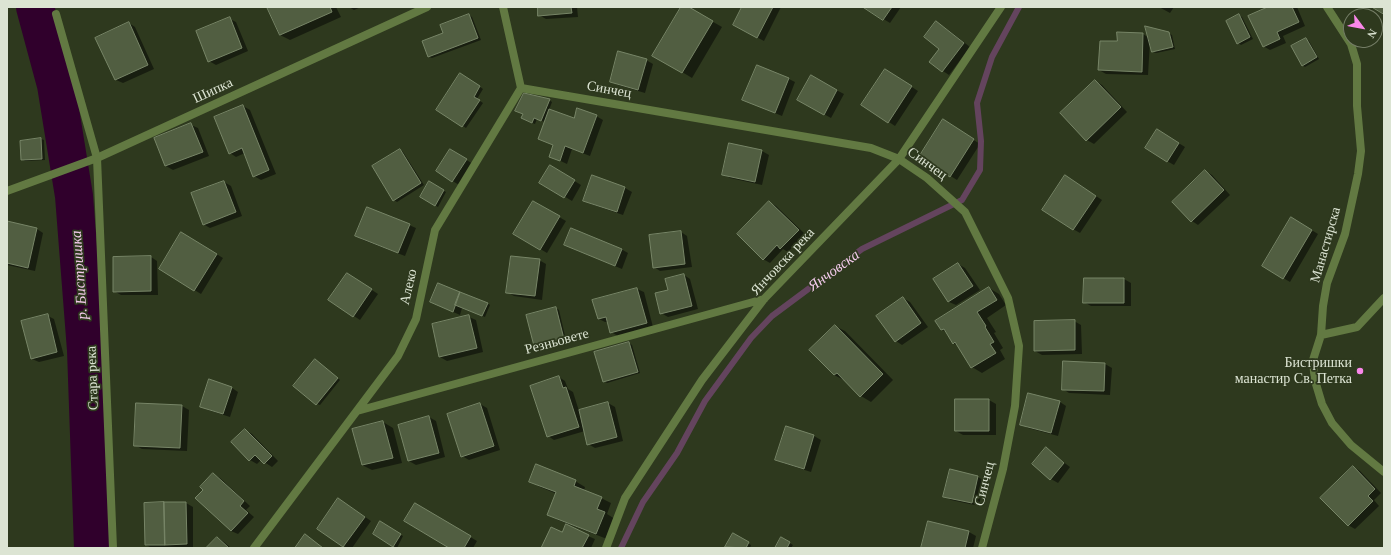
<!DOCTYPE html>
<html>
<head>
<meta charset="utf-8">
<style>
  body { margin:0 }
  #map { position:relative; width:1391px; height:555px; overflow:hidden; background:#2e391e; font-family:"Times New Roman",serif }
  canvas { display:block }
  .frame { position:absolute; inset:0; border:8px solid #dce4d3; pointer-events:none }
  .north { position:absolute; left:1343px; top:8px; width:40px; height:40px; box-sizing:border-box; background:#2e391e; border:1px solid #747d66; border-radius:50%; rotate:122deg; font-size:11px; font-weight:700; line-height:16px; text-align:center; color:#dce4d3 }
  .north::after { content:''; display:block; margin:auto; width:14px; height:18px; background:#f987e9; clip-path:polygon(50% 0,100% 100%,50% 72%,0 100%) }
</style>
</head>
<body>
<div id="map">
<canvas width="1391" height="555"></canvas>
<div class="frame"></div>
<div class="north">N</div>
</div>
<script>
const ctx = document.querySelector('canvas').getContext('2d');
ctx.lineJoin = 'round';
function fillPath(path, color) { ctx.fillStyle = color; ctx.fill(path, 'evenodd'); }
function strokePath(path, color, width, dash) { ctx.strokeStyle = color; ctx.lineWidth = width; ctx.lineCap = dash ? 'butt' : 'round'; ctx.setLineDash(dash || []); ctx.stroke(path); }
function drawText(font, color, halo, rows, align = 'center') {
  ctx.font = font + ' "Times New Roman",serif'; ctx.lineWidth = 3.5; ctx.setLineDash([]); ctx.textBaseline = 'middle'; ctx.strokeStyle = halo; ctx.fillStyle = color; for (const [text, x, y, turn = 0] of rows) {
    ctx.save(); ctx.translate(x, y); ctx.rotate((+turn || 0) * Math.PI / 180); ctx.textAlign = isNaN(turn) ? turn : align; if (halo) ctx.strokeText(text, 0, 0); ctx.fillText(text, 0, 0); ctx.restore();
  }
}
fillPath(new Path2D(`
  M268,7h68l5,10 -51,23 -10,-5z
  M349,7h12l-7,3z
  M539,7h38l1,10 -32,2 -7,-4z
  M682,7h5l35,20 -30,51 -38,-23z
  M743,7h38l-17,34 -23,-12z
  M864,7h37l-11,16z
  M1159,7h15l-4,6z
  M1270,7h27l8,19 -22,10 3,7 -16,7 -7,-4z
  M469,15l3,2 9,23 -49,18 -3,-1 15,-23z
  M1239,15l3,2 11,22 -12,6 -3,-2z
  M230,19l6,3 12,29 -32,14 -7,-4z
  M129,23l6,4 19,42 -31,14 -7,-3z
  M943,26l27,21 -21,28 -6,-4 -2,-23z
  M1118,33l25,1 6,4 19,-5 4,2 3,14 -19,4 -3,-1 -3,-11 -2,34 -42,-1 -7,-4 19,-28z
  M1306,39l3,2 10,18 -14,8 -3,-2z
  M646,60l7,4 -8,29 -27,-8 -7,-3z
  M892,74l26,17 -23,35 -6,-4z
  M464,76l19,13 -6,10 6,4 -17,25 -28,-19z
  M811,77l33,17 -13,24 -33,-18z
  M789,79l6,3 -13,34 -38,-16z
  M1095,81l7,4 25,27 -33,32 -7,-4z
  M549,100l3,2 -3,8 25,9 22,-3 7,4 -13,36 -18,-7 -5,15 -17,-8 4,-11 -15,-7 6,-16 -8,-3 -2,5 -10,-4z
  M243,106l7,4 26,64 -15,6 -7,-4 -9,-23 -9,4 -6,-4z
  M191,125l7,3 11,28 -36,14 -7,-4 -11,-27z
  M950,125l30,19 -23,36 -37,-23z
  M1164,134l21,13 -11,18 -7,-4z
  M41,139l3,1 1,20 -20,1 -3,-2z
  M730,144l32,7 7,4 -7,30 -32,-7 -7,-4z
  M400,150l3,2 21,33 -27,17 -3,-2z
  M457,154l16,10 -14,21 -22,-14z
  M550,166l31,19 -9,16 -31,-19z
  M1205,171l7,4 18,20 -32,30 -6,-4z
  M592,177l33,11 7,4 -9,23 -32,-11 -7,-4z
  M1072,180l30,20 -22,33 -7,-4z
  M224,182l7,4 11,30 -32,12 -7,-4z
  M430,183l16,9 -8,15 -17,-10z
  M533,202l33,19 -19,32 -32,-19z
  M769,202l7,4 29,28 -17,18 -5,-3 -13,14 -7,-4z
  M1292,218l26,16 -28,48 -27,-16z
  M7,222l30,7 6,4 -8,38 -28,-6z
  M409,225l7,3 -11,28 -42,-16 -6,-4z
  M681,232l6,4 5,31 -32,4 -6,-4z
  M182,233l41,25 -22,36 -41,-25z
  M565,245l56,4 7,4 -6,16z
  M151,257l6,4 1,34h-37l-7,-4z
  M539,260l7,4 -4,36 -28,-4 -7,-4z
  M958,264l7,4 15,22 -24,15 -7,-3 -14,-23z
  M684,275l6,4 8,30 -30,8 -7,-4 8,-23z
  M354,278l24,16 -18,26 -6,-4z
  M1124,279l7,4v23h-40l-7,-4z
  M989,288l10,6 7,11 -19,13 9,14 -2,1 9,15 -3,2 5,9 -23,14 -10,-6 -13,-21 -6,-3 -6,-11 -5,-2z
  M637,289l7,3 9,35 -35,9 -7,-4 -3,-10h-3l-6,-3z
  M903,298l7,4 18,25 -26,18 -6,-4z
  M431,302l56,1 3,2 -5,12 -23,-9 -2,7z
  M556,308l3,2 7,30 -28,7 -3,-2z
  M48,316l6,3 10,37 -25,6 -7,-3z
  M469,317l7,3 7,32 -36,9 -7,-4z
  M1074,321l7,4 1,29 -40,1 -7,-4z
  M835,326l10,5 48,49 -22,22 -10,-6 -17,-16 -10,-5z
  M629,343l3,2 8,28 -33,10 -4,-2z
  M318,362l22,18 -20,25 -3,-1z
  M1105,364l7,4 -2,27 -41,-2 -6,-4z
  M559,377l6,4 3,8 5,3 6,19 29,-8 7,4 8,34 -28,7 -7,-4 -3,-13 -31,9 -6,-4z
  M232,388l6,4 -8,25 -22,-7 -7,-4z
  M1029,394l31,8 6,4 -8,30 -30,-8 -7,-4z
  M956,400h33l7,4v31h-33l-7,-4z
  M480,404l7,4 13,42 -31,10 -7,-4z
  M182,406l7,4 -2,41 -45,-2 -7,-4z
  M429,417l7,4 9,36 -29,8 -7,-4z
  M383,422l10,6 9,35 -30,7 -10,-5z
  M786,427l28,9 7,4 -10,32 -28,-9 -7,-4z
  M245,430l7,4 26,27 -6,6 -11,-7 -4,4 -7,-4 -18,-18z
  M1046,449l24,18 -12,16 -7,-4z
  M1353,467l7,4 21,22 -7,7 5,6 -24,23 -7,-4z
  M950,470l28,7 6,4 -5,25 -28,-6 -6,-4z
  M213,474l7,4 30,28 -4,4 8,7 -16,17 -7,-3 -27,-41z
  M530,481h45l10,6 -1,4 17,7 10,5 -4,11 8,5 -8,20 -49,-19 -10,-6 9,-20 -17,-7z
  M186,503l7,4v41h-41l-6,-3z
  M345,503l26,18 -19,27h-5l-29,-20z
  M415,504l62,37 -4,7h-22z
  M380,523l23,13 -6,12 -23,-14z
  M928,523l41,9 7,4 -3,12h-51z
  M563,533l25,3 7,3 -4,9h-49z
  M733,535l18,10 -1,3h-21l-2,-1z
  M218,538l6,4 7,6h-23z
  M781,538l12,7 -2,3h-15z`), '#0007');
strokePath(new Path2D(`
  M621,548l22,-46 34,-49 28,-52 46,-63 21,-22 90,-67 100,-49 18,-30 1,-29 -4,-38 15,-46 27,-50`), '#64445e', 6);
strokePath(new Path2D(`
  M35,7l21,78 18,111 12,154 7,198`), '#30002c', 38);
const building = new Path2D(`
  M267,7h63l2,5 -52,23z
  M538,7h33l1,6 -34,3z
  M681,7h8l24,14 -31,52 -30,-17z
  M742,7h31l-16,31 -24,-13z
  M863,7h29l-9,13z
  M1268,7h24l7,15 -22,10 3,7 -17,8 -15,-31z
  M1372,7h12v7z
  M469,14l9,24 -50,19 -6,-16 21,-8 -3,-8z
  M1239,14l11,23 -13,7 -11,-23z
  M230,17l12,31 -34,14 -12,-31z
  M936,21l28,22 -22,29 -13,-10 10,-13 -15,-12z
  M129,22l19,43 -33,15 -20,-42z
  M1145,26l24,6 4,15 -21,5z
  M1117,32l26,1 -1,39 -44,-2 2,-29h17z
  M1306,38l11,19 -15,9 -11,-20z
  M618,51l29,8 -9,31 -28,-8z
  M757,65l32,13 -14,35 -33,-13z
  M885,69l27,17 -24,37 -27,-18z
  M460,73l20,13 -6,11 6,3 -18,27 -26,-17z
  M811,75l26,15 -13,25 -27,-15z
  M1095,80l26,27 -35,34 -26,-28z
  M524,93l26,6 -9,22 -7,-3 -2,5 -11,-5 2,-4 -8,-3z
  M243,105l26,65 -16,7 -11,-29 -13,6 -15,-37z
  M577,108l20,7 -14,38 -18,-7 -5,15 -11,-4 4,-12 -15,-6 11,-30 25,9z
  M943,119l31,20 -24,38 -31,-20z
  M191,123l12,29 -38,14 -11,-28z
  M1157,129l22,14 -12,19 -22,-14z
  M41,138l1,21 -21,1 -1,-19z
  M729,143l33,7 -7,32 -33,-7z
  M400,149l21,34 -28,18 -21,-35z
  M450,149l17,10 -15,23 -16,-11z
  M550,165l25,15 -11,18 -25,-15z
  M1205,170l19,20 -33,32 -19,-20z
  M592,175l33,12 -8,25 -34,-11z
  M1065,175l31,21 -23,34 -31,-20z
  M224,181l12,31 -33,13 -12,-32z
  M429,181l15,9 -9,16 -15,-9z
  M533,201l27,15 -20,34 -27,-16z
  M769,201l30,29 -19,19 -3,-4 -14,15 -26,-26z
  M367,207l43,17 -12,29 -43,-17z
  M1291,217l21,13 -29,49 -21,-13z
  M7,221l30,7 -9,40 -21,-5z
  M571,228l51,21 -7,17 -51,-21z
  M681,231l4,33 -32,4 -4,-33z
  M181,232l36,22 -23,37 -35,-22z
  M151,256v35l-38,1v-35z
  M511,256l29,3 -5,37 -29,-3z
  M958,263l15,23 -25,16 -15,-23z
  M347,273l25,16 -19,28 -25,-17z
  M684,274l8,32 -32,8 -5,-21 13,-3 -3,-11z
  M1084,278h40v25h-41z
  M438,283l22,9 -7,20 -23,-10z
  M989,287l8,13 -20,12 9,14 -1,1 9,15 -4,2 6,9 -25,15 -16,-26 -2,2 -9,-15 -3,1 -6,-9z
  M637,288l10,35 -37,10 -4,-16 -8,2 -6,-19z
  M460,292l28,11 -6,13 -27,-11z
  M903,297l18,26 -26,19 -19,-26z
  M556,307l8,32 -30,7 -8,-31z
  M48,314l9,38 -26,7 -10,-38z
  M469,315l8,33 -38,9 -7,-33z
  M1075,320v30l-41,1v-30z
  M835,325l48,49 -23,23 -23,-24 -3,2 -25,-25z
  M629,342l9,30 -35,10 -9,-30z
  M315,359l23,19 -22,27 -23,-19z
  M1063,361l42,2 -1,28 -42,-1z
  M559,376l4,12 3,-1 13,40 -32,10 -17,-51z
  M209,379l23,8 -9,27 -23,-7z
  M1028,393l32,8 -9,32 -31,-8z
  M955,399h34v32h-34z
  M608,402l9,35 -30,8 -8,-35z
  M136,403l46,2 -2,43 -46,-2z
  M480,403l14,43 -33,11 -14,-43z
  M429,416l10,37 -31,8 -10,-36z
  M383,421l10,37 -31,7 -10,-36z
  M786,426l28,9 -10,34 -29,-9z
  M245,429l27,27 -8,8 -9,-9 -6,6 -18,-19z
  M1046,447l18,16 -14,17 -18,-16z
  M536,464l40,16 -2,6 28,11 -5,12 8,3 -9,22 -49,-19 9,-23 -27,-10z
  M1353,466l22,23 -7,7 5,5 -25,25 -28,-28z
  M950,469l28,7 -6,27 -29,-6z
  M213,473l31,28 -4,5 8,7 -17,18 -36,-33 8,-8 -3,-3z
  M338,498l27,19 -22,30 -26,-18z
  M164,502h22l1,42 -22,1z
  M164,502l1,43h-20l-1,-42z
  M415,503l56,33 -7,12h-15l-45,-27z
  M380,521l21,13 -8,13 -20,-13z
  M928,521l41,10 -4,17h-44z
  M566,524l23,11 -7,13h-41l10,-21 11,5z
  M733,533l16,9 -3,6 -21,-1z
  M305,534l18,14h-28z
  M217,537l12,11h-23z
  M781,537l9,5 -3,6h-12z`);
fillPath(building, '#515e41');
strokePath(building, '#778567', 1);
strokePath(new Path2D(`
  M56,14l41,144`), '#627942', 8);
strokePath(new Path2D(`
  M1327,7l24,37 6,20v42l4,45 -3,23 -13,60 -18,49 -4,23 -2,29 -8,25 1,12 2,12 6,20 10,19 19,22 33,27
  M521,88l350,60 28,11 28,19 38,34 43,86 11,48 -4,60 -12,63 -21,79
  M97,158l16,390
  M7,191l90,-33 330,-151
  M1321,335l36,-8 27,-29
  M357,411l407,-112
  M254,548l144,-192 18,-37 19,-89 86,-142 -18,-81
  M606,548l19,-50 77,-118 62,-81 135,-140 102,-152`), '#627942', 8);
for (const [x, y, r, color] of [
  [1360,371,4,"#f987e9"]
]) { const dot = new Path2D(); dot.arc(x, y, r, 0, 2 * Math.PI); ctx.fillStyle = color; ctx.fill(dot); strokePath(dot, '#2e391e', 1.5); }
drawText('14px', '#dce4d3', '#2e391e', [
  ["Синчец",609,90,10],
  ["Шипка",213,91,-25],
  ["Синчец",927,164,36],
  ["Манастирска",1326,245,-74],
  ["Янчовска река",783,262,-47],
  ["Алеко",409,287,-77],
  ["Резньовете",557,342,-15],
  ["Стара река",93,378,-92],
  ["Синчец",985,484,-76]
]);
drawText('14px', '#dce4d3', '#2e391e', [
  ["Бистришки",1352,363],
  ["манастир Св. Петка",1352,379]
], 'right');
drawText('italic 15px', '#f4cbec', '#2e391e', [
  ["Янчовска",834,271,-36],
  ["р. Бистришка",80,275,-94]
]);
</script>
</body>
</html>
